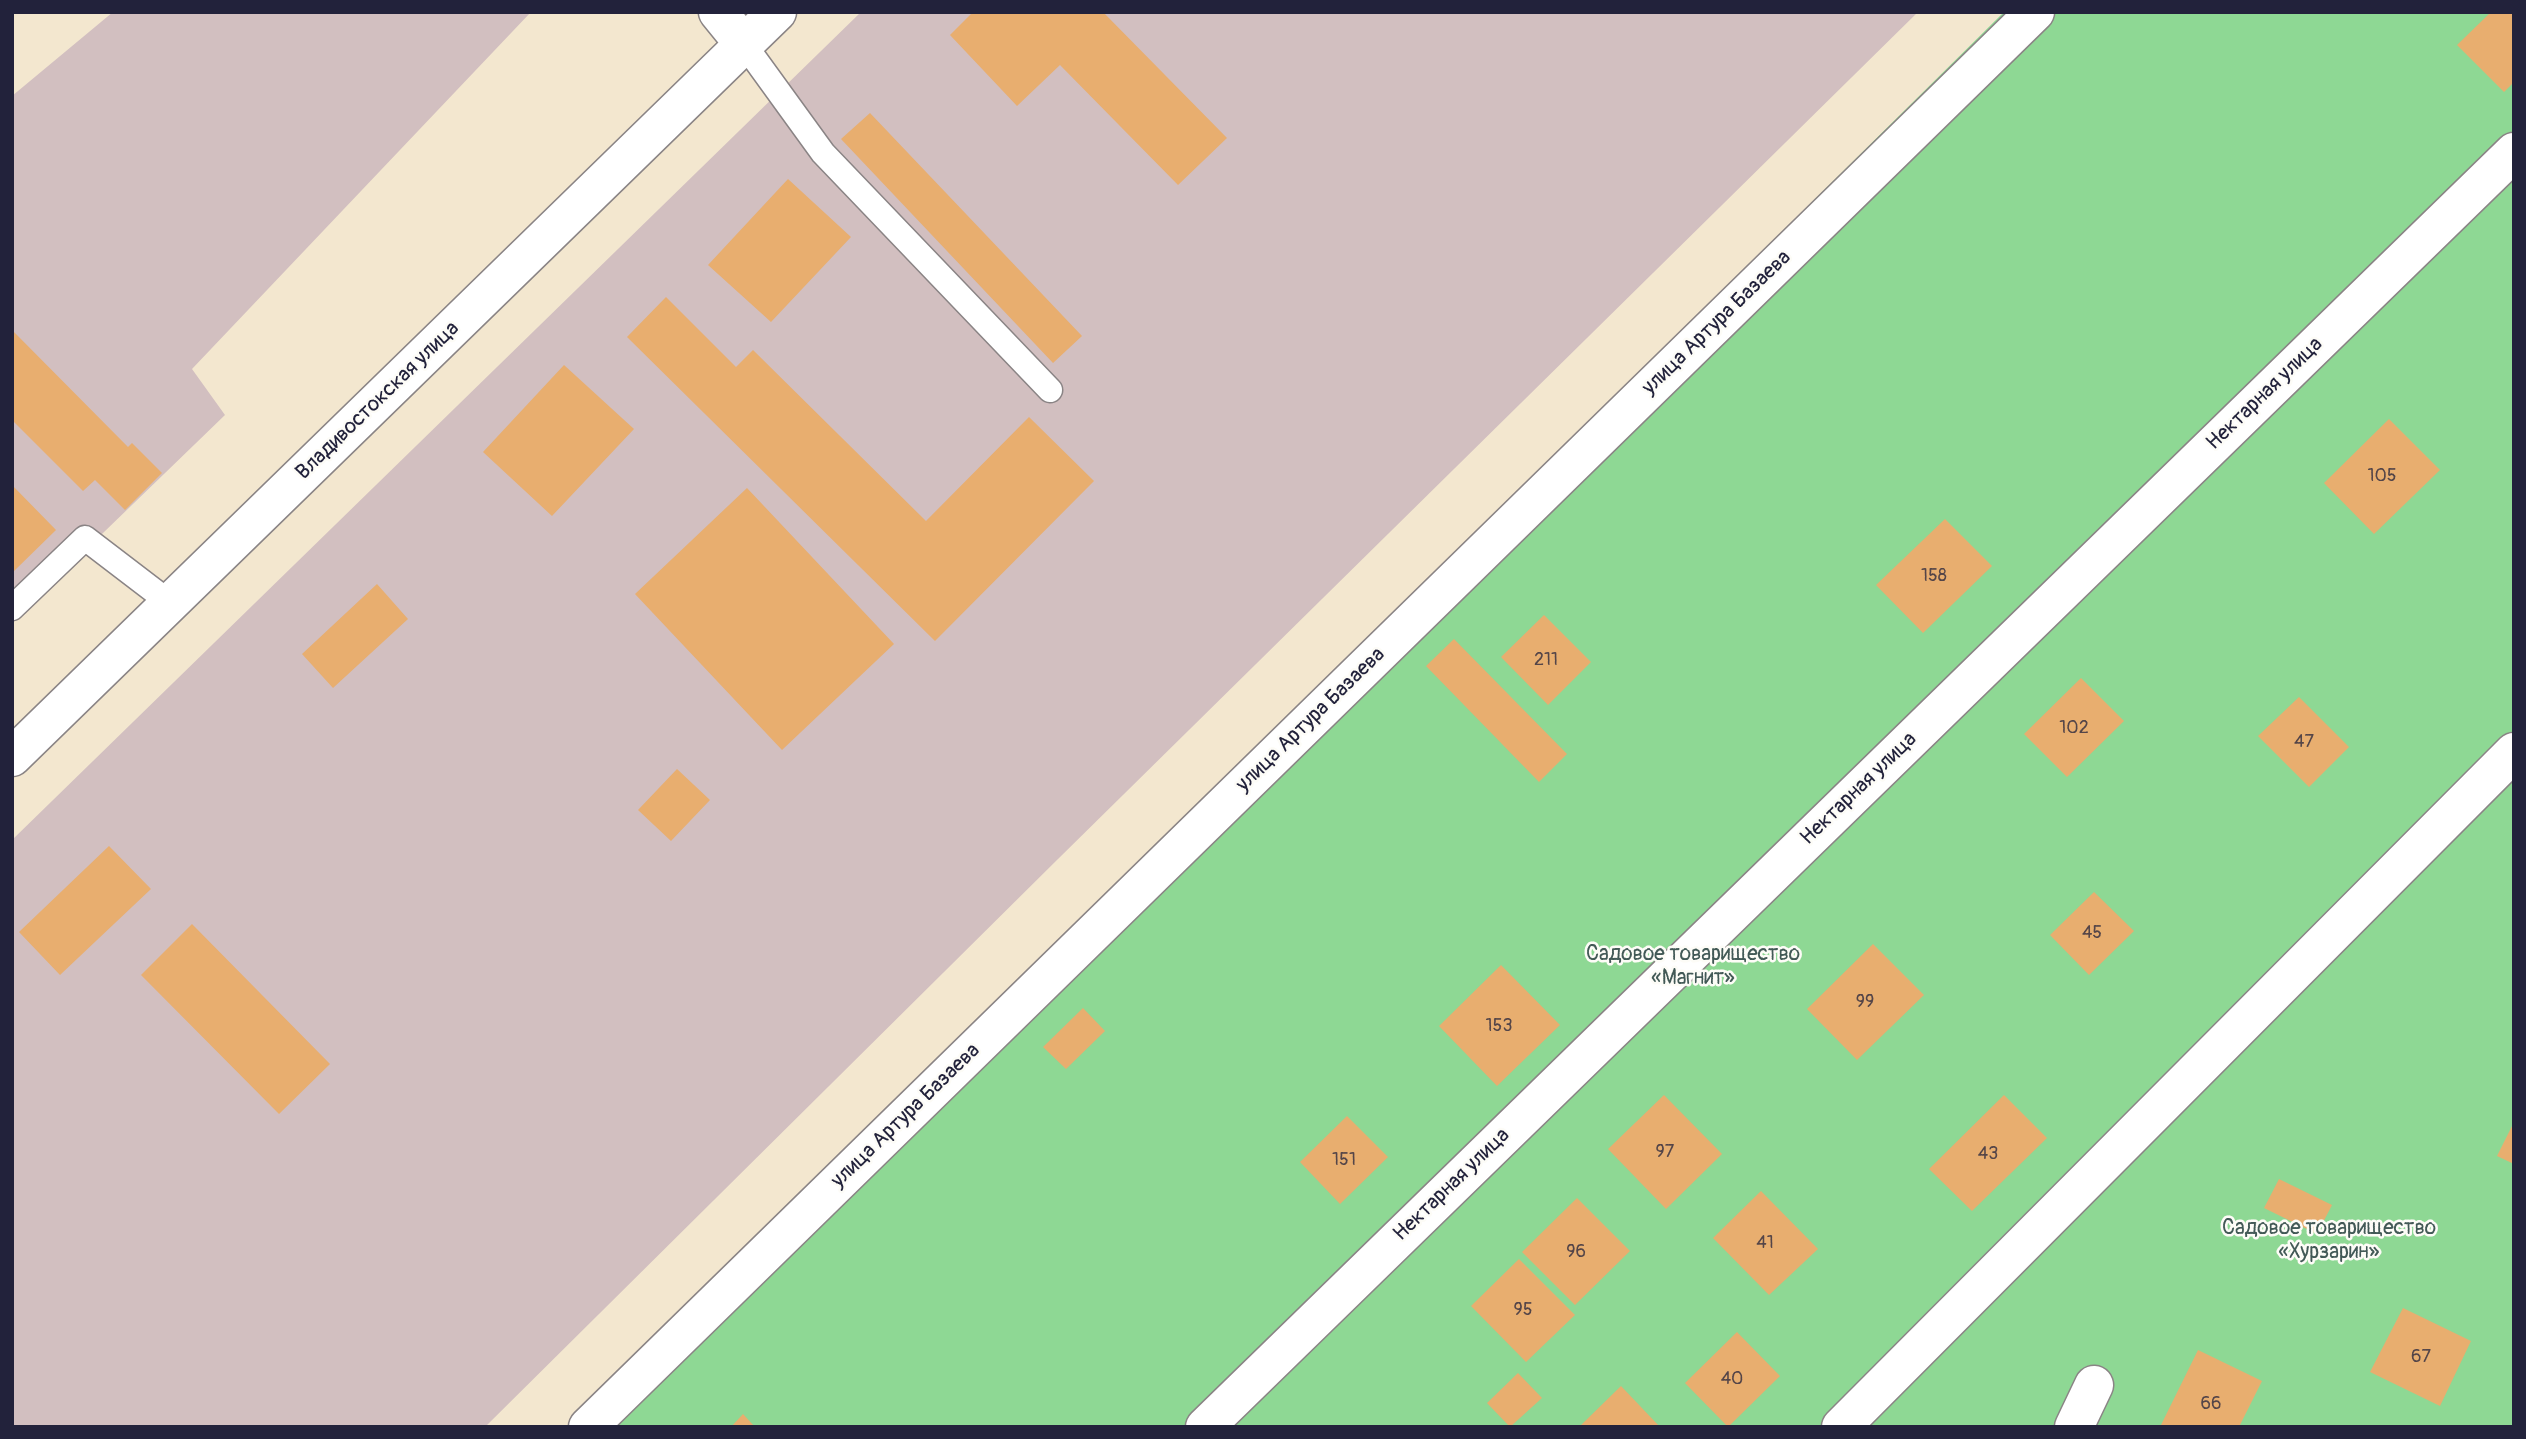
<!DOCTYPE html>
<html>
<head>
<meta charset="utf-8">
<style>
  body { margin:0 }
  #map { position:relative; width:2526px; height:1439px; overflow:hidden; background:#f3e7cf; font-family:Pangolin,sans-serif }
  canvas { display:block }
  .frame { position:absolute; inset:0; border:14px solid #22223b; pointer-events:none }
</style>
</head>
<body>
<div id="map">
<canvas width="2526" height="1439"></canvas>
<div class="frame"></div>
</div>
<script>
const ctx = document.querySelector('canvas').getContext('2d');
ctx.lineJoin = 'round';
function fillPath(path, color) { ctx.fillStyle = color; ctx.fill(path, 'evenodd'); }
function strokePath(path, color, width, dash) { ctx.strokeStyle = color; ctx.lineWidth = width; ctx.lineCap = dash ? 'butt' : 'round'; ctx.setLineDash(dash || []); ctx.stroke(path); }
function drawText(font, color, halo, rows, align = 'center') {
  ctx.font = font + ' Pangolin,sans-serif'; ctx.lineWidth = 5; ctx.setLineDash([]); ctx.textBaseline = 'middle'; ctx.strokeStyle = halo; ctx.fillStyle = color; for (const [text, x, y, turn = 0] of rows) {
    ctx.save(); ctx.translate(x, y); ctx.rotate((+turn || 0) * Math.PI / 180); ctx.textAlign = isNaN(turn) ? turn : align; if (halo) ctx.strokeText(text, 0, 0); ctx.fillText(text, 0, 0); ctx.restore();
  }
}
fillPath(new Path2D(`
  M113,12h418l-339,357 33,46 -213,206v-525z
  M861,12h1057l-860,847 -573,568h-473v-587z`), '#d2bfc0');
fillPath(new Path2D(`
  M2004,12h510v1415h-1940z`), '#8ed894');
fillPath(new Path2D(`
  M973,12h130l124,126 -49,47 -118,-120 -43,41 -67,-71z
  M2491,12h23v70l-10,10 -47,-47z
  M870,113l212,223 -29,27 -212,-224z
  M788,179l63,58 -80,85 -63,-57z
  M666,297l70,70 17,-17 173,171 103,-104 65,64 -159,160 -308,-304z
  M12,330l116,117 4,-4 30,30 -37,37 -30,-30 -12,11 -71,-71z
  M564,365l70,64 -82,87 -69,-64z
  M2389,419l51,51 -66,64 -50,-51z
  M12,485l44,45 -44,43z
  M747,488l147,156 -112,106 -147,-156z
  M1945,519l47,47 -69,67 -47,-48z
  M377,584l31,35 -75,69 -31,-34z
  M1544,615l47,47 -43,43 -47,-48z
  M1454,639l113,115 -28,28 -113,-116z
  M2081,678l43,43 -57,56 -43,-43z
  M2299,697l50,50 -40,40 -51,-51z
  M677,769l33,31 -39,41 -33,-31z
  M109,846l42,43 -91,86 -41,-43z
  M2094,892l40,39 -45,44 -39,-40z
  M192,924l138,140 -51,50 -138,-139z
  M1873,944l51,51 -67,65 -50,-51z
  M1501,965l59,60 -63,61 -58,-60z
  M1083,1008l22,23 -39,38 -23,-22z
  M1664,1095l58,59 -56,55 -58,-60z
  M2004,1095l43,43 -75,73 -43,-42z
  M1347,1116l41,41 -48,47 -40,-42z
  M2512,1126l2,1v37l-17,-8z
  M2279,1179l53,26 -15,29 -53,-26z
  M1761,1191l57,58 -49,46 -56,-57z
  M1577,1198l53,53 -55,54 -53,-53z
  M1519,1259l56,56 -49,47 -55,-56z
  M2403,1308l68,33 -31,65 -70,-34z
  M1737,1332l43,44 -52,51 -43,-44z
  M2198,1350l64,31 -23,46h-79z
  M1518,1373l24,25 -32,29 -23,-24z
  M1621,1386l39,41h-81z
  M743,1414l12,13h-24z`), '#e8ae6f');
const lane = new Path2D(`
  M744,44l79,109 227,237
  M12,608l73,-70 85,65`);
const street = new Path2D(`
  M718,12l26,32
  M12,757l765,-745
  M588,1427l1447,-1415
  M1205,1427l1309,-1275
  M1841,1427l673,-675
  M2074,1427l20,-42`);
strokePath(lane, '#8a8485', 27);
strokePath(street, '#8a8485', 41);
strokePath(lane, '#fff', 24);
strokePath(street, '#fff', 38);
drawText('18px', '#544548', null, [
  ["105",2382,476],
  ["158",1934,576],
  ["211",1546,660],
  ["102",2074,728],
  ["47",2304,742],
  ["45",2092,933],
  ["99",1865,1002],
  ["153",1499,1026],
  ["97",1665,1152],
  ["43",1988,1154],
  ["151",1344,1160],
  ["41",1765,1243],
  ["96",1576,1252],
  ["95",1523,1310],
  ["67",2421,1357],
  ["40",1732,1379],
  ["66",2211,1404]
]);
drawText('21px', '#22223b', '#fdfcf7', [
  ["улица Артура Базаева",1717,323,-44],
  ["Нектарная улица",2265,394,-44],
  ["Владивостокская улица",378,401,-44],
  ["улица Артура Базаева",1311,720,-44],
  ["Нектарная улица",1859,789,-44],
  ["улица Артура Базаева",906,1116,-44],
  ["Нектарная улица",1452,1185,-44]
]);
drawText('21px', '#425956', '#fdfcf7', [
  ["Садовое товарищество",1693,955],
  ["«Магнит»",1693,979],
  ["Садовое товарищество",2329,1229],
  ["«Хурзарин»",2329,1253]
]);
</script>
</body>
</html>
